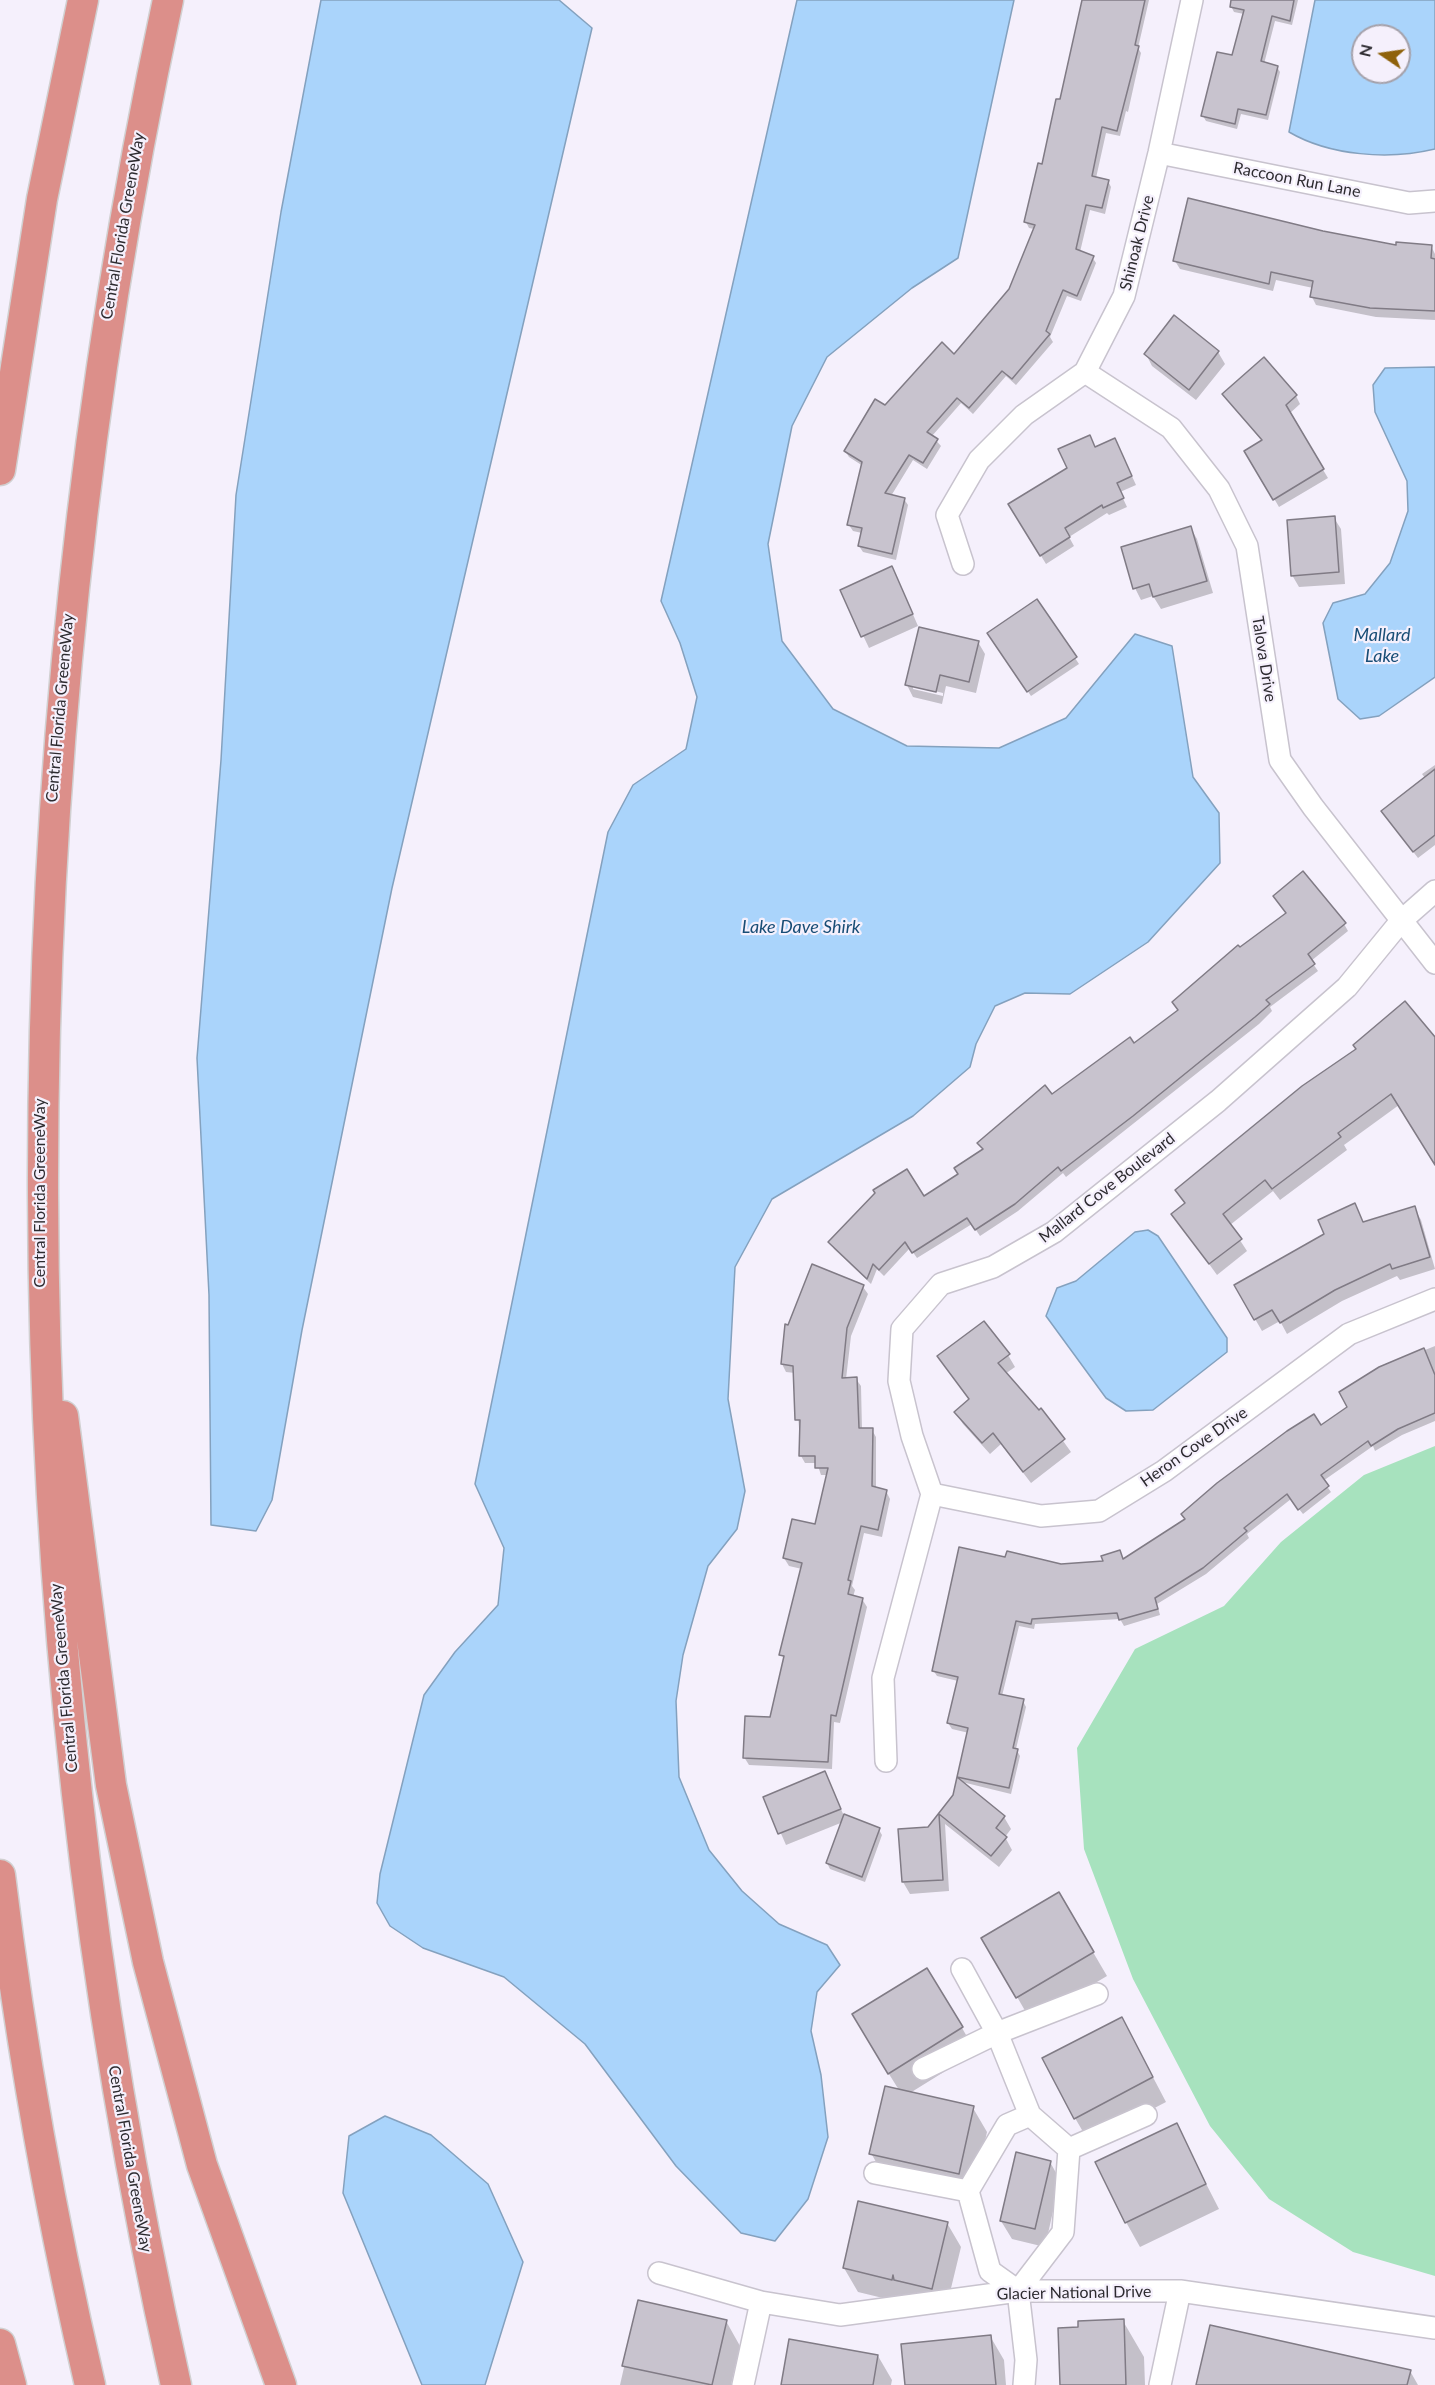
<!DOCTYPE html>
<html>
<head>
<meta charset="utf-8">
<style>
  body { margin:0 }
  #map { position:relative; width:1435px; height:2385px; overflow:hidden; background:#f5f0fc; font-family:Lato,sans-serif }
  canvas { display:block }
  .north { position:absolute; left:1351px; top:24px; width:60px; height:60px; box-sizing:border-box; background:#f5f0fc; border:2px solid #a5a1aa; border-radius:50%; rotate:283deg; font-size:16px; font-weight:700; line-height:24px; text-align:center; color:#2d2b30 }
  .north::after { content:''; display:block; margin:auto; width:21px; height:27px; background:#8f620b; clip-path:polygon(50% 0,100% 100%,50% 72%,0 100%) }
</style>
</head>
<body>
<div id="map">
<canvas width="1435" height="2385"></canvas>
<div class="north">N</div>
</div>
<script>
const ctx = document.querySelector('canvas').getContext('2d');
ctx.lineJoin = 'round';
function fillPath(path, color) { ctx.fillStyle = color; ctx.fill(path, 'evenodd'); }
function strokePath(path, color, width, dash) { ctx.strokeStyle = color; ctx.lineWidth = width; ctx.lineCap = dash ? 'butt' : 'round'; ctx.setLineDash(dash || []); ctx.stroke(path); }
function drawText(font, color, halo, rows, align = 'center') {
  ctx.font = font + ' Lato,sans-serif'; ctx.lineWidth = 4.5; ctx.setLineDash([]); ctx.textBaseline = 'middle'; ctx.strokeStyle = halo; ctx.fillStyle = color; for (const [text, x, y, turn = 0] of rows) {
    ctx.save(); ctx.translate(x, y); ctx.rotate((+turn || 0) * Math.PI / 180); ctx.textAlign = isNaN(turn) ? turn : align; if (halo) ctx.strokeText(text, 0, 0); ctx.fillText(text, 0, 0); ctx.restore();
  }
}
fillPath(new Path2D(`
  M1435,1446v830l-82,-24 -84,-53 -59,-73 -77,-147 -49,-130 -7,-101 58,-99 89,-43 57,-64 83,-67z`), '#a7e2be');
const water = new Path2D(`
  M321,0h238l33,28 -200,860 -90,442 -30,170 -16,31 -45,-6 -2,-230 -12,-237 24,-298 15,-265 45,-283z
  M797,0h217l-56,258 -46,30 -85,69 -35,69 -24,118 14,97 51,68 74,37 92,2 67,-30 69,-84 37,12 21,131 26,36 1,50 -72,79 -78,52 -45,-1 -30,13 -19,38 -6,23 -57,49 -141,83 -37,68 -7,132 17,92 -8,38 -29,37 -25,89 -7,46 3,76 30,73 33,41 37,33 48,21 13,20 -23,27 -6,39 10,44 7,62 -20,62 -33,42 -34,-8 -65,-67 -91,-122 -81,-67 -81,-29 -33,-22 -13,-23 3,-29 44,-179 31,-43 43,-47 6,-57 -29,-64 133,-652 25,-47 53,-36 11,-52 -17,-54 -19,-42z
  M1315,0h120v149c-46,11 -105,7 -146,-17zM1363,36h36v36h-36z
  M1435,367v310l-56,39 -19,3 -22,-20 -15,-76 10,-20 32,-9 25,-31 18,-52 -1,-30 -32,-69 -2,-27 12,-17z
  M1148,1230l10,6 69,102v14l-74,58 -27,1 -20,-13 -60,-82 11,-28 19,-7 59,-49z
  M385,2116l46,19 57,49 35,78 -38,123h-63l-79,-192 6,-57z`);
fillPath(water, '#aad4fb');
strokePath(water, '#84a1be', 1.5);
fillPath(new Path2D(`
  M1084,0h65l-11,48 3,5 -13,59 -2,-1 -6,25 -14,-3 -10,45 12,3 3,6 -6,27 -15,-4 -10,42 12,5 4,6 -15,38 -14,-5 -17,41 3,5 -37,43 -10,-9 -33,38 -12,-11 -29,33 9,10 -14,23 -14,-9 -22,36 13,3 4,6 -12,55 -33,-8 -4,-6 3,-13 -9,-2 -4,-6 14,-59 -14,-9 -4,-6 40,-44 69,-51 56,-67 24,-60 -5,-1 -3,-6 35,-121z
  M1233,0h65l-6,25 -17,-4 -11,43 13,3 3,5 -12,48 -27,-6 -4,15 -31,-8 -3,-5 30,-59 11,-43 -10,-2 -3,-6z
  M1322,232l76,14h33l4,8v66l-59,-3 -60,-12 -4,-8 1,-9 -37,-8 -3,11 -93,-22 -5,-8z
  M1218,352l7,12 -29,36 -44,-34 -6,-12z
  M1224,395l72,1 4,8 -11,10 39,64 -49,29 -33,-56 16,-10z
  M1119,448l17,37 -16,7 7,15 -18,8 -2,-2 -38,24 5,9 -28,18 -36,-59 58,-37z
  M1334,518l7,11 4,55 -46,3 -7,-12z
  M1190,527l7,12 16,54 -52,16 -8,-13 -12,4 -6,-12z
  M898,580l20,46 -49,22 -27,-57z
  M1037,601l42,63 -48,32 -39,-57z
  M978,642l7,12 -9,39 -30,-7 -4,18 -29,-7 -6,-12zM913,686l30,7v3l-30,-7z
  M1435,765v80l-17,13 -31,-40 38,-40 -3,-4z
  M1344,924l4,7 -37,30 7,10 -48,36 2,4 -13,13 -193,153 -3,-4 -45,38 -38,25 -8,-12 -55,34 -7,-10 -26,28 -7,-7 -6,15 -37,-35 -4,-7 93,-44 36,-24 24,-24 -4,-7 155,-98 45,-34 61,-62z
  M1405,1003l30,33v127l-36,-58 -55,40 3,5 -67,50 -7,-9 -43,34 17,26 -30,24 -44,-61 13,-9 -9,-15 180,-140z
  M1354,1205l10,18 50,-15 7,12 14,49 -35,11 -3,-4 -55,25 -55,33 -7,-13 -18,10 -26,-45 90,-52z
  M863,1287l5,7 -17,42 -5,43h10l5,7 1,44h10l4,7v52l10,2 4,8 -8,38 -18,-4 -12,53 3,4 -2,7 9,2 5,8 -27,116 -6,-1 -2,47 -83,-4 -5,-8 27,-38 14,-59 -4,-6 21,-85 -13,-3 -5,-8 32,-32 12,-51h-7l-4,-12h-12l-4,-7 -6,-83 -9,-1 -4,-8z
  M1435,1346v75l-33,14 -27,16 -2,-5 -50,35 8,11 -28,22 -12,-15 -44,35 2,4 -43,36 -49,30 3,11 -36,11 -4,-7 -85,5 -1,5 -15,-3 -17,70 21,5 3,6 -10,42 4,7 -9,38 -49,-12 -3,-6 10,-43 -17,-4 -4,-6 10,-42 -21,-5 -4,-6 73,-111 55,6 44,-3 15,-10 4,8 225,-153 31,-39z
  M1008,1355l7,12 -10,7 34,38 2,-2 30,42 -40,31 -30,-39 -11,10 -27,-30 -7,-11 14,-13 -31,-43z
  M825,1773l19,43 35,14 3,5 -17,47 -35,-13 -3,-6 16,-41 -57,23 -21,-48z
  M955,1795l49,22 7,12 -6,8 7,13 -13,17 -54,-43 4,67 -39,3 -7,-12 25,-54z
  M1059,1894l48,82 -76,45 -48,-83z
  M962,2028l14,24 -66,41 63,15 14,24 -15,66 -87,-20 -14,-25 28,-63 -32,-51z
  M1135,2043l31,59 -77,40 -14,-24z
  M1176,2125l43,84 -79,38 -14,-25z
  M1050,2162l10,18 -15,67 -33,-8 -11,-18z
  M947,2223l14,24 -16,66 -87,-21 -14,-24z
  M639,2301l87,20 14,25 -9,39h-111z
  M1123,2321l21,36 1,28h-84z
  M990,2336l14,24 2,25h-100z
  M878,2356l14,24 -1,5h-109z
  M1410,2371l8,14h-220z`), '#0003');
const building = new Path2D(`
  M1082,0h63l-10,45 4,1 -22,85 -15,-4 -10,49 17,4 -7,28 -16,-3 -10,44 18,7 -17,40 -14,-6 -17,41 4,3 -38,45 -10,-8 -33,37 -12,-10 -30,34 11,7 -15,24 -14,-8 -24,38 20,5 -13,56 -34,-8 4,-18 -15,-3 15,-63 -18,-11 31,-52 10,6 57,-63 12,12 55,-65 26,-64 -11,-3 14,-59 4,1 14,-65h4z
  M1231,0h63l-4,21 -18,-5 -11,45 17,5 -12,49 -28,-6 -3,15 -34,-8 16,-64 15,3 12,-45 -14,-3z
  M1188,198l135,33 73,14v-3l36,3 -1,13 4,1v52l-65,-3 -60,-11 3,-16 -42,-9 -2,12 -96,-23z
  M1174,315l45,36 -30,39 -45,-36z
  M1264,357l33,38 -11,10 38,64 -51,31 -29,-49 18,-11 -40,-46z
  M1090,435l5,12 20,-9 17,38 -15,7 7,15 -21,10 -1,-3 -37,23 5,9 -30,19 -32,-52 59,-36 -9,-19z
  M1335,516l4,56 -48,4 -4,-56z
  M1191,526l16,55 -54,16 -4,-13 -16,5 -12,-42z
  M892,566l21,48 -52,23 -21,-47z
  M1037,599l40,58 -50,35 -40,-59z
  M919,627l60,14 -10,41 -29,-7 -4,17 -31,-7z
  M1435,769v66l-22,17 -32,-41z
  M1303,871l43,52 -38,31 7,10 -49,36 4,4 -15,13 -122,99 -72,55 -3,-4 -43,37 -40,26 -8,-12 -55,35 -7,-11 -26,28 -6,-6 -6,15 -39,-37 47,-49 -2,-3 34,-21 17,27 34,-22 -4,-6 29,-19 -6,-6 68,-58 7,9 78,-57 4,6 44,-33 -6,-8 66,-57 2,2 46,-34 -13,-17z
  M1405,1001l30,36v128l-44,-71 -53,39 3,4 -69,52 -7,-9 -42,34 19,25 -33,25 -38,-50 14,-11 -10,-13 127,-104 54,-37 -3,-4z
  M1355,1203l8,19 52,-16 15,51 -38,12 -2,-5 -55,26 -55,33 -8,-13 -18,10 -20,-35 90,-51 -6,-14z
  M812,1264l52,21 -17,43 -5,50 15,-1 2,51h14l-1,58 15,4 -9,40 -17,-4 -13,54 3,1 -3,13 15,4 -27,118 -5,-1 -3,47 -85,-4 2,-42 25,1 14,-61 -5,-1 23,-92 -19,-5 9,-39 23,5 13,-56h-13v-12h-16l1,-36h-5l-2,-54 -12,-2 4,-40 3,1z
  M984,1321l26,33 -12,9 41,47 2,-2 24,31 -42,33 -30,-39 -11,10 -28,-31 15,-13 -32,-43z
  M1424,1348l11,27v38l-37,16 -27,17 -3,-5 -47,34 8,11 -31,24 -11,-16 -43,34 3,3 -44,37 -48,30 3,11 -39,11 -2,-7 -85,6 -1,5 -15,-3 -17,73 25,5 -11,49 5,1 -9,39 -52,-11 11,-49 -21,-5 11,-46 -26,-6 27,-124 46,10 2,-6 54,13 42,-3 -2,-5 19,-6 3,9 62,-40 -4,-5 36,-31 70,-52 27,-17 7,11 26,-18 -8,-15 40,-25z
  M825,1771l16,38 -63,25 -15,-37z
  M957,1777l48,39 -9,12 11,9 -16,19 -52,-42 4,66 -41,2 -4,-53 30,-2 25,-32z
  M844,1814l36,14 -18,49 -36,-14z
  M1059,1892l35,60 -78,46 -35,-60z
  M927,1968l36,59 -75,47 -36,-60z
  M1122,2017l31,60 -79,42 -32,-61z
  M885,2086l89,20 -15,68 -90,-20z
  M1177,2123l29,61 -81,39 -30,-61z
  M1016,2152l35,9 -16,68 -35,-8z
  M858,2201l90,21 -16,67 -38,-9 -1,-5 -1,5 -49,-12z
  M638,2300l89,20 -15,65 -90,-19z
  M1124,2319l2,66h-66l-2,-57 20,-1v-6z
  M1210,2325l201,45 -4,15h-211z
  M991,2335l5,50h-91l-4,-41z
  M789,2339l89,16 -5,30h-92z`);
fillPath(building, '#c8c3ce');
strokePath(building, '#807b85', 1.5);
const minor = new Path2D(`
  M1159,153l250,50 26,-2
  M1085,372l86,56 48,61 28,57 33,214 33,47 122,156
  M963,564l-16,-49 32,-55 45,-45 61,-43 39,-76 35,-143 33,-153
  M932,1494l109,22 58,-5 65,-40 185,-137 86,-35
  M886,1761l-3,-83 49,-184 -20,-58 -13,-55 3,-52 39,-45 52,-17 61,-35 164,-131 129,-114 54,-66 34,-30
  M962,1969l35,64 33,82
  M923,2069l74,-36 100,-39
  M1069,2149l77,-34
  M875,2173l93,18
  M659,2273l102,29
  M1018,2291l-28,-20 -22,-80 39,-66 23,-10 39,34 -6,83 -45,59 8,69 -2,25
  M743,2385l18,-83 79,13 178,-24h162l255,37
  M1160,2385l20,-94`);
const highway = new Path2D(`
  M168,0c-168,785 -168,1601 8,2385
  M0,470l42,-271 41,-199
  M63,1416l48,369 37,177 54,203 79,220
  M0,1875c21,172 51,342 90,510
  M0,2344l11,41`);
strokePath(minor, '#c8c3ce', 24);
strokePath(highway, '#d1d0d1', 33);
strokePath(minor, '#fff', 21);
strokePath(highway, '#dc8f8a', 30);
drawText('16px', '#2d2b30', '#f5f0fc', [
  ["Raccoon Run Lane",1297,180,11],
  ["Central Florida GreeneWay",123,226,-80],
  ["Shinoak Drive",1137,243,-76],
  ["Talova Drive",1264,659,81],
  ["Central Florida GreeneWay",60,708,-85],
  ["Mallard Cove Boulevard",1107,1188,-38],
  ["Central Florida GreeneWay",40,1193,-90],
  ["Heron Cove Drive",1194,1447,-35],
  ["Central Florida GreeneWay",64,1678,-95],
  ["Central Florida GreeneWay",130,2159,80],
  ["Glacier National Drive",1074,2293,-1]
]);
drawText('italic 18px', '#184d76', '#f5f0fc', [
  ["Mallard",1382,635],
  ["Lake",1382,656],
  ["Lake Dave Shirk",801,927]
]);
</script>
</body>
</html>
